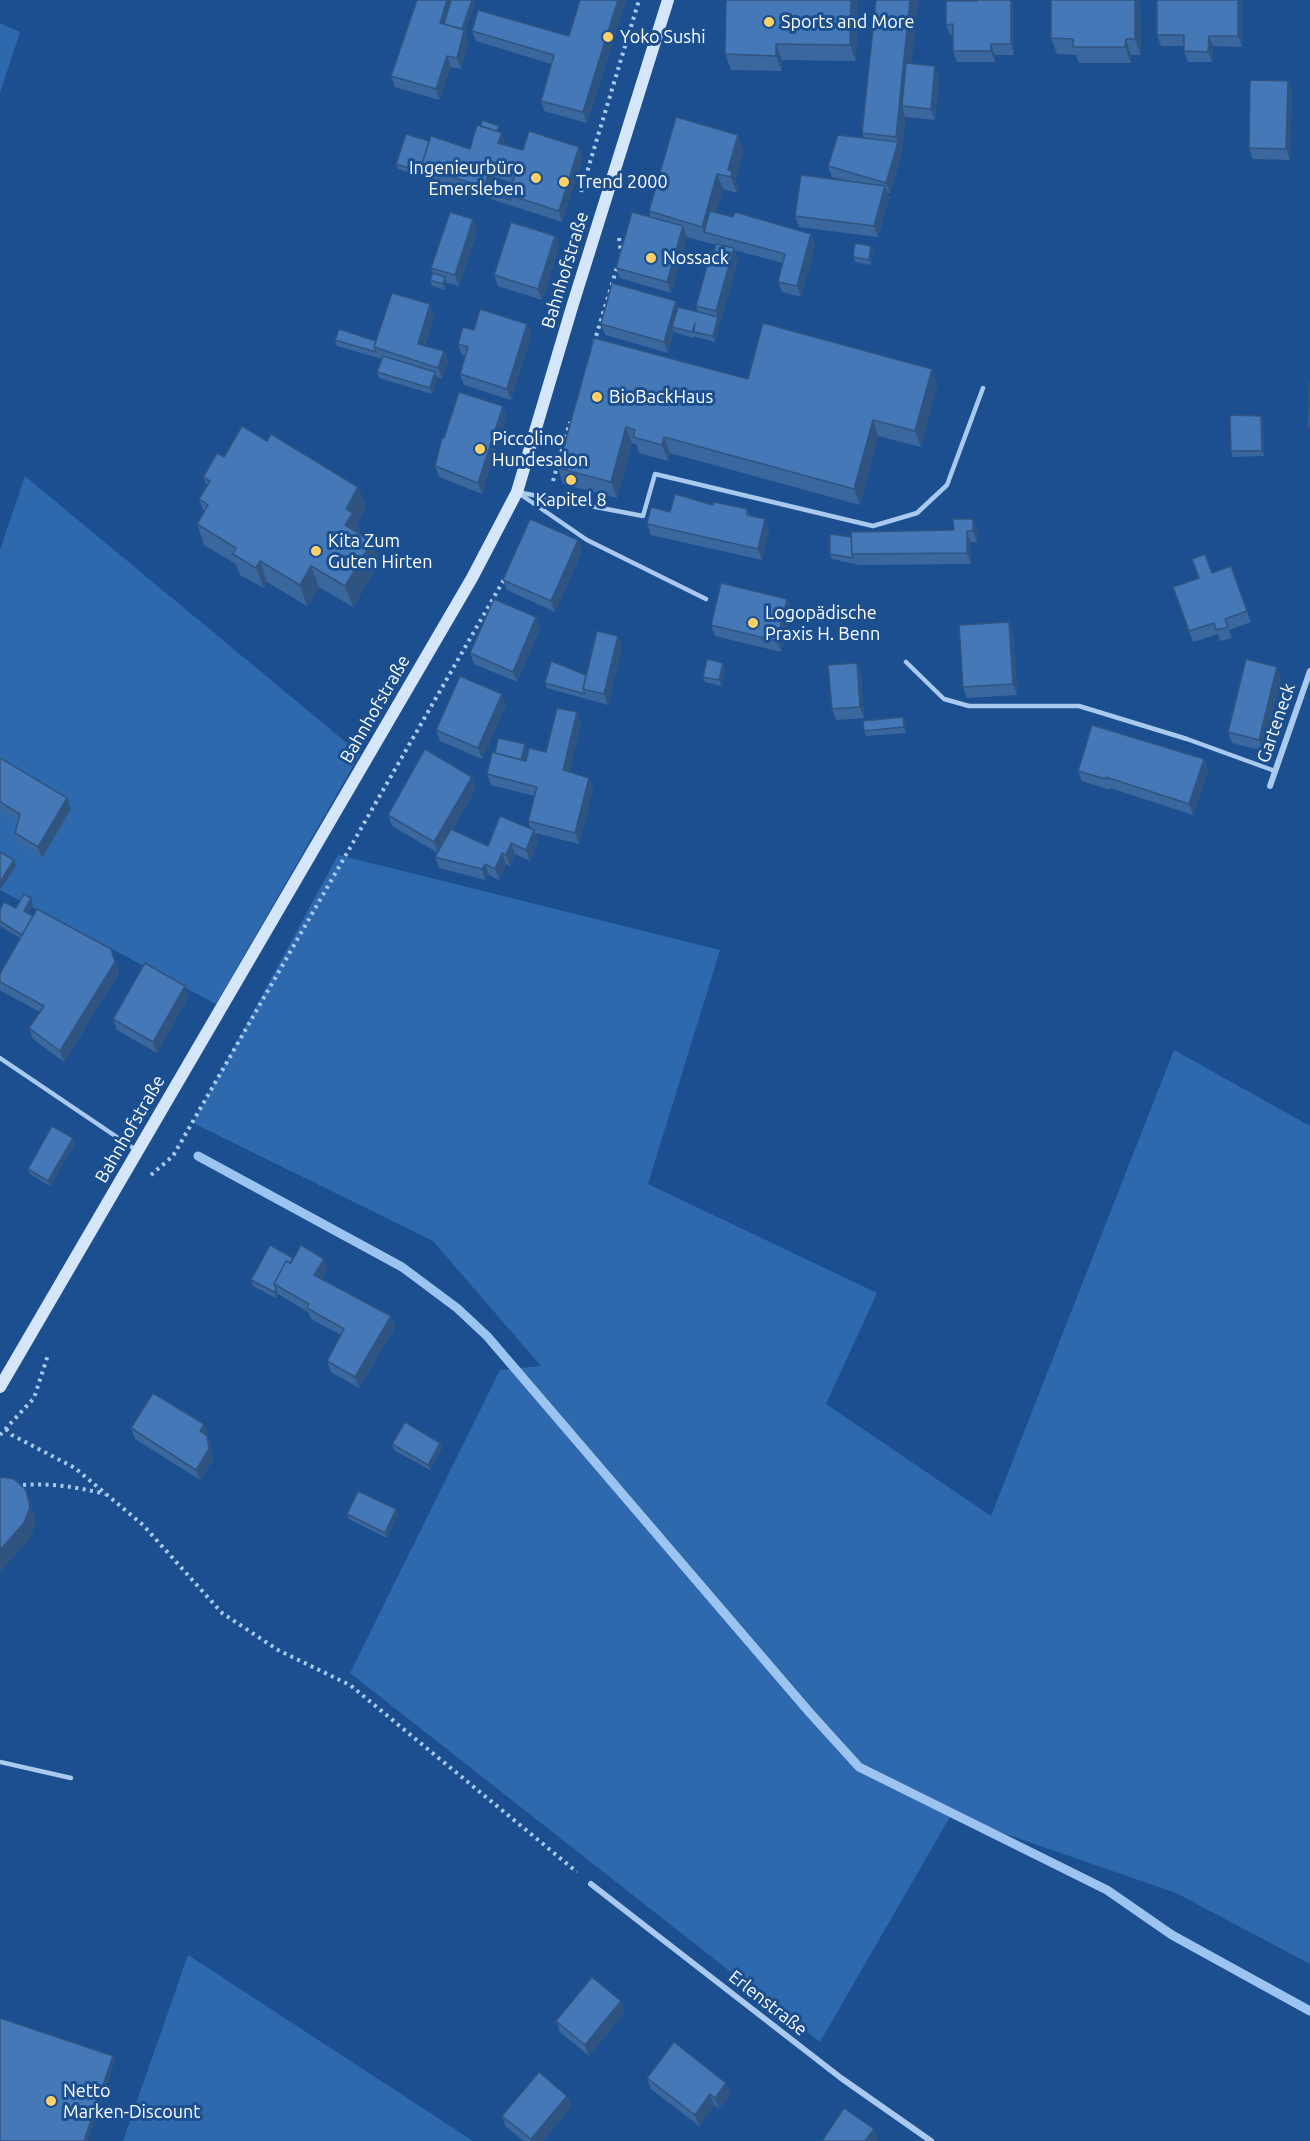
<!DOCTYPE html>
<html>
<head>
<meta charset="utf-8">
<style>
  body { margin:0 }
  canvas { display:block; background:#1b4f8f }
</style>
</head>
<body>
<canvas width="1310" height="2141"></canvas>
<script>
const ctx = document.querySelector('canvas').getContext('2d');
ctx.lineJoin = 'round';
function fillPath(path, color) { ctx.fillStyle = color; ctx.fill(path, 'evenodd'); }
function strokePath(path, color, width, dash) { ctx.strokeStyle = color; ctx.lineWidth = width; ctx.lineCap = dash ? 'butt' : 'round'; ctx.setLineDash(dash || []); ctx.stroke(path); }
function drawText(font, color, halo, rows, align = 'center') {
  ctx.font = font + ' Ubuntu,sans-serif'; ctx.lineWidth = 6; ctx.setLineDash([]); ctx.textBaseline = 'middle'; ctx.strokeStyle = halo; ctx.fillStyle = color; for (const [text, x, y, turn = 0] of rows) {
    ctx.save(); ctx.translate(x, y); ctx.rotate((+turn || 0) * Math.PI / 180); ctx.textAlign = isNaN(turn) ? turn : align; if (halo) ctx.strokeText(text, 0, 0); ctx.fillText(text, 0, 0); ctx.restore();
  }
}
fillPath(new Path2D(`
  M0,23l20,9 -20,61z
  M25,476l335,278 -144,250 -216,-114v-340z
  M338,855l382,95 -72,234 229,109 -51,111 165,112 183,-466 136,76v838l-134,-71 -225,-78 -131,227 -470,-369 150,-303 41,-4 -108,-125 -240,-118z
  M188,1955l285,186h-350z`), '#2e69ad');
strokePath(new Path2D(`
  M198,1156l204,111 55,41 30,28 323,377 49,54 248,123 65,45 138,76`), '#9cc4f0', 9);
strokePath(new Path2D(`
  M581,192l58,-192
  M619,238l2,16
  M594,343l24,-79
  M553,481l17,-59
  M151,1175l22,-19 333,-580
  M6,1429l6,6 63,33 68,57 79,88 56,37 72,35 227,187
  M0,1435l34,-37 14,-43
  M23,1485c29,-2 54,2 82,9`), '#a9c9ee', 4, [3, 4.5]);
strokePath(new Path2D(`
  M706,599l-119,-59 -70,-48 126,24 12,-42 218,52 44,-13 30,-28 36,-97
  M906,662l38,37 25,7h110l108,33 88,32
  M0,1058l136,92
  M0,1762l71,16`), '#a9c9ee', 4.5);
strokePath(new Path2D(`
  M1270,786l40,-115
  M591,1884l250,194 90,63`), '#a9c9ee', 6);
strokePath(new Path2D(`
  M0,1387l472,-809 45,-86 55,-185 96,-307`), '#d6e6fa', 12);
fillPath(new Path2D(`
  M417,0h59l-11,32 3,9 -7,28 -10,-2 -12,33 -44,-13 -4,-11z
  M580,0h46l-39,123 -43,-12 -3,-10 10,-37 -75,-23 -4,-10 97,5z
  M857,0l-1,61 -74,-1v11l-51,-1 -6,-16z
  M876,0h42l-7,64 24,2 4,11 -4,43 -30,-3 -3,36 -12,40h-3l2,4 -11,40 -79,-10 -4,-11 53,-35 -16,-4 -4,-11 36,-28 -2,-5z
  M1011,0l3,10v45h-19v7h-38l-4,-11v-16h-3l-4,-10 31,-24z
  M1051,0h89l1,55h-10v8h-52l-3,-8 -19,-1 -6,-16z
  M1157,0h85v47l-29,-1 -1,16h-24l-4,-11v-5h-23l-4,-11z
  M1292,91l-2,69 -37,-1 -4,-11z
  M501,131l-1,2 5,12 18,5 60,8 -21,64 -164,-53 -2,-5 33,-23 41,8zM495,177l18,6 -2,6 -19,-5z
  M744,151l-9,28 3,8 -1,6 -14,-4 -7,23 17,5 78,17 4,11 -14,52 -19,-5 -4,-10 5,-19 -49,-13 4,9 -23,83 -19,-5 -1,-2 -1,3 -20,-6 -6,21 -63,-18 -4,-11 75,-23 2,6 20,5 -2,-6 20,-61 -29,-8 -16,56 -51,-15 -4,-10 35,-51 -2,-6z
  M477,230l-18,56 -12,-3 -2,7 -13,-4 -2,-6 3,-6 -2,-6z
  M555,236l4,11 -17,53 -44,-14 -4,-11z
  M873,251l-2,14 -16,-3 -2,-5z
  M430,304l4,11 -9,31 19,5 4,11 -6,17 -5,-2 -5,17 -53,-16 -2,-6 5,-13 -45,-13 -2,-6 41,1z
  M527,324l4,11 -20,65 -47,-15 -4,-11 6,-18 -4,-1 -4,-11 16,-14z
  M594,338l154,41 184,-10 5,16 -16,62 -43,-11 -18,69 -190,-52 -2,8 -29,-8 -3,-9 -4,-1 -15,55 -54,-14 -5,-16z
  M503,406l3,11 -24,77 -43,-17 -4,-11z
  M1261,416l2,5 1,35 -31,1 -2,-6z
  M267,441l91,46 8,20 -9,16 3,11 12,8 8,20 -27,45 -34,-20 -12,19 -40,-24 -3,6 -24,-13 -4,-11 -32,-19 -7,-21 7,-11 -5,-14 8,-13 -4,-9 21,-20z
  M713,505l34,4 3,7 19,13 -7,31 -111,-25 -4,-11 23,-12z
  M977,529v13h-7l1,22 -116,1v-1l-23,-5 -2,-5 21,-17z
  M582,551l-27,61 -48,-22 -4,-10z
  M1231,566l20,56 -22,8 3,8 -12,3 -2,-7 -25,8 -20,-55z
  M787,599l4,11 -10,42 -66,-16 -4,-11z
  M540,628l-23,54 -43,-18 -4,-11z
  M1013,633l4,62 -50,3 -4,-11z
  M622,647l-14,58 -61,-17 -2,-5 41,-8z
  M857,663l4,11 3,44 -28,2 -4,-11z
  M725,669l-4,17 -16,-4 -2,-5z
  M1281,678l-18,73 -31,-8 -4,-11z
  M506,705l-24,54 -42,-18 -4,-11z
  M581,723l-12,49 20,6 4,11 -14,55 -44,-11 3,8 -8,20 -15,-7 -5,12 -4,-2 -7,16 -10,-5 -4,5 -46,-12 -4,-11 3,-4 -46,-27 -4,-11 88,-27 -24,42 36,16 43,-17 -3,-8 6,-25 -43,-11 -4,-11 8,-21 32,-3 -2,10 1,1 20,-9z
  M906,723v10l-40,3 -2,-5z
  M0,758l67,40 4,11 -29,49 -23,-14 -4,-11 3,-12 -18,-11z
  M1208,770l-15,45 -83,-27v2l-28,-9 -4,-10z
  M31,898l2,6 -5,9 83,36 8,24 -55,89 -31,-23 -4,-11 11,-16 -39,-21 -1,-2v-15l20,-36 -20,-12v-16l16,-2z
  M188,997l-31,56 -40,-23 -4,-11z
  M73,1138l2,5 -25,43 -20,-12 -2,-5z
  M293,1258l35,11 -6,10 69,37 4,11 -36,61 -28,-16 -4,-11 14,-26 -30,-16 -3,-7 -30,-18 -2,4 -23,-12 -2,-6z
  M131,1428l77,7 -1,1 4,11 2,13 -13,20 -65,-41z
  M440,1443l2,5 -12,22 -36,-20 -2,-6z
  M396,1509l2,6 -11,23 -38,-19 -2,-5z
  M621,2001l4,11 -36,44 -29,-24 -4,-11z
  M647,2078l83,16 -11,15 -5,-4 -15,21 -48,-37z
  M567,2096l4,11 -28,34h-19l-18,-14 -4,-11z`), '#3a679d');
fillPath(new Path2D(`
  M447,0h8l-10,29 -5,-6z
  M472,0h4l-11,32 3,9 -7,28 -4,-11 4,-25z
  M618,0h8l-39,123 -4,-11z
  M851,0h6l-1,61 -6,-16z
  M910,0h8l-11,107 -5,-1 3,11 -3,36 -12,40 -4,-10 12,-41 -2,-5z
  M1011,0l3,10v45l-3,-11z
  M1135,0h5l1,55 -6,-16z
  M1238,0h4v47l-4,-11z
  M1209,36l4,10 -1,16 -4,-10z
  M1126,39l5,16v8l-6,-16z
  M776,44l6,16v11l-6,-15z
  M991,44l4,11v7l-4,-11z
  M447,56l4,11 -12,33 -3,-11z
  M935,66l4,11 -4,43 -4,-11z
  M1288,81l4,10 -2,69 -4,-11z
  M502,133l4,11 -4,10 -4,-11z
  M738,135l6,16 -9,28 3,8 -1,6 -9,-23z
  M579,147l4,11 -21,64 -3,-11z
  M491,166l4,11 -6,17 -3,-2 -2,-5z
  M717,174l6,15 -13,44 -6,-1 -2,-5z
  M885,186l4,11 -11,40 -4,-11z
  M473,219l4,11 -18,56 -4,-11z
  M683,226l4,11 -16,56 -4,-11z
  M811,234l4,11 -14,52 -4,-11z
  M555,236l4,11 -17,53 -4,-11z
  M871,246l2,5 -2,14 -2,-5z
  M734,248l4,11 -23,83 -2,-6 5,-19 -2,-6z
  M445,277l2,6 -2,7 -2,-6z
  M676,301l4,11 -8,15 2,5 -6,21 -4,-11z
  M430,304l4,11 -12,39 -4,-10z
  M527,324l4,11 -20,65 -4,-11z
  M444,351l4,11 -6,17 -4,-11z
  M932,369l5,16 -16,62 -6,-16z
  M435,372l2,6 -5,16 -2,-6z
  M503,406l3,11 -24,77 -4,-11z
  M1261,416l2,5 1,35 -2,-5z
  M873,420l5,16 -18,69 -6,-16z
  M626,427l6,16 -15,55 -6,-16z
  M664,437l6,16 -2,8 -6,-16z
  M358,487l8,20 -9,16 3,10 -7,13 -8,-21 1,-16z
  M765,519l4,10 -7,31 -4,-11z
  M973,519l4,10v13l-4,-11z
  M967,531l3,11 1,22 -4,-11z
  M578,540l4,11 -27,61 -4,-11z
  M372,542l8,20 -27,45 -8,-21z
  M260,561l7,21 -3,6 -8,-20z
  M311,566l8,21 -12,19 -7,-21z
  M787,599l4,11 -10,42 -4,-11z
  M536,617l4,11 -23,54 -4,-10z
  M1009,622l4,11 4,62 -4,-11z
  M618,636l4,11 -14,58 -4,-11z
  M723,663l2,6 -4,17 -2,-6z
  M857,663l4,11 3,44 -4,-11z
  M1277,667l4,11 -18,73 -4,-11z
  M502,694l4,11 -24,54 -4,-11z
  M577,712l4,11 -14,58 -4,-11z
  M903,717l3,6v10l-2,-6z
  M525,744l2,6 -5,20 -2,-6z
  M1204,759l4,11 -15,45 -4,-11z
  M472,777l4,11 -38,65 -4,-11z
  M589,778l4,11 -14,55 -4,-11z
  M67,798l4,11 -29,49 -4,-11z
  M534,830l4,11 -8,20 -4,-11z
  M511,843l4,11 -5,12 -4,-11z
  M502,853l4,11 -7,16 -4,-11z
  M14,860l2,6 -16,24v-8z
  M485,864l4,11 -4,5 -3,-11z
  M31,898l2,6 -7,12 -2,-5z
  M111,949l8,24 -55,89 -4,-11z
  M185,986l3,11 -31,56 -4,-11z
  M73,1138l2,5 -25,43 -2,-5z
  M324,1259l4,10 -10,17 -4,-11z
  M276,1289l2,5 -2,4 -2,-6z
  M391,1316l4,11 -36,61 -4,-11z
  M204,1424l4,11 -1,1 4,11 2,13 -13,20 -4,-10 4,-39z
  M440,1443l2,5 -12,22 -2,-5z
  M26,1490l6,16 4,17 -6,16 -30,33v-22z
  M396,1509l2,6 -11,23 -2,-5z
  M621,2001l4,11 -36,44 -4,-11z
  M113,2056l2,5 -27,80h-4z
  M726,2083l4,11 -11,15 -4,-11z
  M710,2094l4,11 -15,21 -4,-11z
  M567,2096l4,11 -28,34h-12v-2z
  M874,2129l4,11 -1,1h-12z`), '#305480');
const building = new Path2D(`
  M417,0h30l-7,23 24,7 -7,28 -10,-2 -11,33 -45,-13z
  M451,0h21l-10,29 -18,-5z
  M580,0h38l-35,112 -42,-11 13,-46 -82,-24 6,-21 91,26z
  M726,0h125l-1,45 -74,-1v12l-51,-2z
  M876,0h34l-14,137 -34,-4z
  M977,0h34v44h-20v7h-38v-27l-7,1v-24h31z
  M1051,0h84v39h-9l-1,8h-52v-8l-22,-1z
  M1157,0h81v36h-29l-1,16 -24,-1v-16h-27z
  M906,63l29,3 -4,43 -29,-3z
  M1250,80l38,1 -2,68 -37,-1z
  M676,117l62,18 -10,35 4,1 -1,6 -14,-3 -15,53 -53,-16z
  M482,120l17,6 -2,5 -16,-5z
  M477,125l25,8 -4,10 25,7 6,-19 50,16 -20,64 -50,-16 6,-21 -24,-8 -7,21 -63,-20 10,-31 39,13z
  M406,134l23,7 -8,26 2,5 -27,-8z
  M838,135l60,7 -12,41 -58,-17z
  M801,175l84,11 -11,40 -79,-10z
  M489,183l22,6 -2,6 2,5 -25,-8z
  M710,211l23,6 2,-5 76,22 -14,52 -19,-4 7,-28 -81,-22z
  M450,212l23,7 -18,56 -24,-7z
  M632,212l51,14 -16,56 -51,-14z
  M511,222l44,14 -17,53 -44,-14z
  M855,243l16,3 -2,14 -16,-3z
  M716,244l18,4 -18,63 -20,-5 15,-55 3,1z
  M433,273l12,4 -2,7 -13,-4z
  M612,283l64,18 -12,41 -63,-18z
  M392,293l38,11 -12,40 26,7 -6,17 -64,-21z
  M678,307l40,10 -5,19 -19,-4 1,-9 -3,9 -20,-5z
  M480,309l47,15 -20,65 -47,-15 8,-27 -10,-3 5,-17 11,3z
  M763,323l169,46 -17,62 -42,-11 -19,69 -190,-52 -2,8 -29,-8 2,-7 -9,-3 -15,55 -53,-14 36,-130 154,41z
  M339,329l37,12 -2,6 2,5 -41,-12z
  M383,356l52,16 -5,16 -53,-16z
  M1309,383h1v45h-2z
  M459,392l44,14 -25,77 -43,-17 7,-28h2z
  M1230,415l31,1 1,35h-31z
  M242,426l25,15 4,-7 87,53 -12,22 7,4 -8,12 27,17 -27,44 -34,-20 -11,19 -40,-24 -4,7 -23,-14 3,-6 -39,-24 11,-19 -9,-6 11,-18 -7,-4 14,-24 7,4z
  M675,494l38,11 1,-3 33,7v6l18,4 -7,30 -111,-25 4,-17 19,5z
  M530,519l48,21 -27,61 -48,-21z
  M953,519h20v12h-6v22l-115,1 -1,-22 103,-2z
  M830,534l21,3 1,17 1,4 -23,-4z
  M1205,554l7,19 19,-7 16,45 -22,8 3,8 -12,3 -2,-7 -25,8 -16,-44 26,-9 -7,-19z
  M721,583l66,16 -10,42 -66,-16z
  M494,599l42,18 -23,55 -43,-19z
  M1009,622l4,62 -50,3 -4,-62z
  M597,631l21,5 -14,58 -21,-5z
  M707,659l16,4 -4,17 -16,-3z
  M1246,659l31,8 -18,73 -31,-8z
  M551,661l35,14 -3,14 2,5 -40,-11z
  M857,663l3,44 -28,2 -4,-44z
  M460,676l42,18 -24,54 -42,-18z
  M557,708l20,4 -14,58 26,8 -14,55 -47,-12 9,-34 -50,-13 5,-22 34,9 3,-13 17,4z
  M903,717l1,10 -40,4 -1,-10z
  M1092,725l112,34 -15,45 -83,-27v2l-28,-8z
  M498,738l27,6 -4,16 -26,-7z
  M425,749l47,28 -38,65 -46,-27z
  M0,758l67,40 -29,49 -23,-14 5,-19 -20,-12z
  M500,816l34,14 -8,20 -15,-7 -5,12 -4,-2 -7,16 -10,-5 -3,5 -47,-12 16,-28 37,17z
  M0,852l14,8 -14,22z
  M24,894l7,4 -7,13 9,5 -11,19 -22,-14v-11l4,-8 12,6z
  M37,909l74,40 4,13 -55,89 -31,-23 15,-22 -44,-24v-8z
  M145,963l40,23 -32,56 -40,-23z
  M52,1126l21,12 -25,43 -20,-12z
  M270,1245l23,13 -3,5 -4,-2 -12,23 2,5 -2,3 -23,-12z
  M301,1245l23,14 -10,16 77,41 -36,61 -28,-16 17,-32 -37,-21 2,-4 -35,-20 12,-23 5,2z
  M153,1393l51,31 -4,7 7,5 2,13 -13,21 -65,-42z
  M405,1422l35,21 -12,22 -36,-21z
  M0,1477l14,2 12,11 4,17 -6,16 -24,27z
  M358,1491l38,18 -11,24 -38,-19z
  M592,1977l29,24 -36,44 -29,-24z
  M0,2018l113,38 -29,85h-84z
  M674,2042l52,41 -11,15 -5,-4 -15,21 -48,-37z
  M539,2072l28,24 -36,43 -29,-23z
  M844,2108l30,21 -9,12h-43z`);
fillPath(building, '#4478b7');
strokePath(building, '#305480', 1.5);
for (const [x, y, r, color] of [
  [769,22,6,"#ffd166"],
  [608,37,6,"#ffd166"],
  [536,178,6,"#ffd166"],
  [564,182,6,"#ffd166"],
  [651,258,6,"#ffd166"],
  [597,397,6,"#ffd166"],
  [480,449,6,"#ffd166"],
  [571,480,6,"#ffd166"],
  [316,551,6,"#ffd166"],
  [753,623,6,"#ffd166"],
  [51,2101,6,"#ffd166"]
]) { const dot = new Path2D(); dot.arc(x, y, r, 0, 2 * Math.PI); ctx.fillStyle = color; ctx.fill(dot); strokePath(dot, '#1b4f8f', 2); }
drawText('18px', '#fff', '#1b4f8f', [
  ["Sports and More",781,22],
  ["Yoko Sushi",620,37],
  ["Ingenieurbüro",524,168,"right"],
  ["Emersleben",524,189,"right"],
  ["Trend 2000",576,182],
  ["Nossack",663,258],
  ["BioBackHaus",609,397],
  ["Piccolino",492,439],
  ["Hundesalon",492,460],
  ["Kapitel 8",571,500,"center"],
  ["Kita Zum",328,541],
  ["Guten Hirten",328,562],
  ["Logopädische",765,613],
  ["Praxis H. Benn",765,634],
  ["Netto",63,2091],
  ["Marken-Discount",63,2112]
], 'left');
drawText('18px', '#fff', '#1b4f8f', [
  ["Bahnhofstraße",565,270,-73],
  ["Bahnhofstraße",375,709,-60],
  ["Garteneck",1276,723,-71],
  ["Bahnhofstraße",130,1129,-60],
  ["Erlenstraße",768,2003,38]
]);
</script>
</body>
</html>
